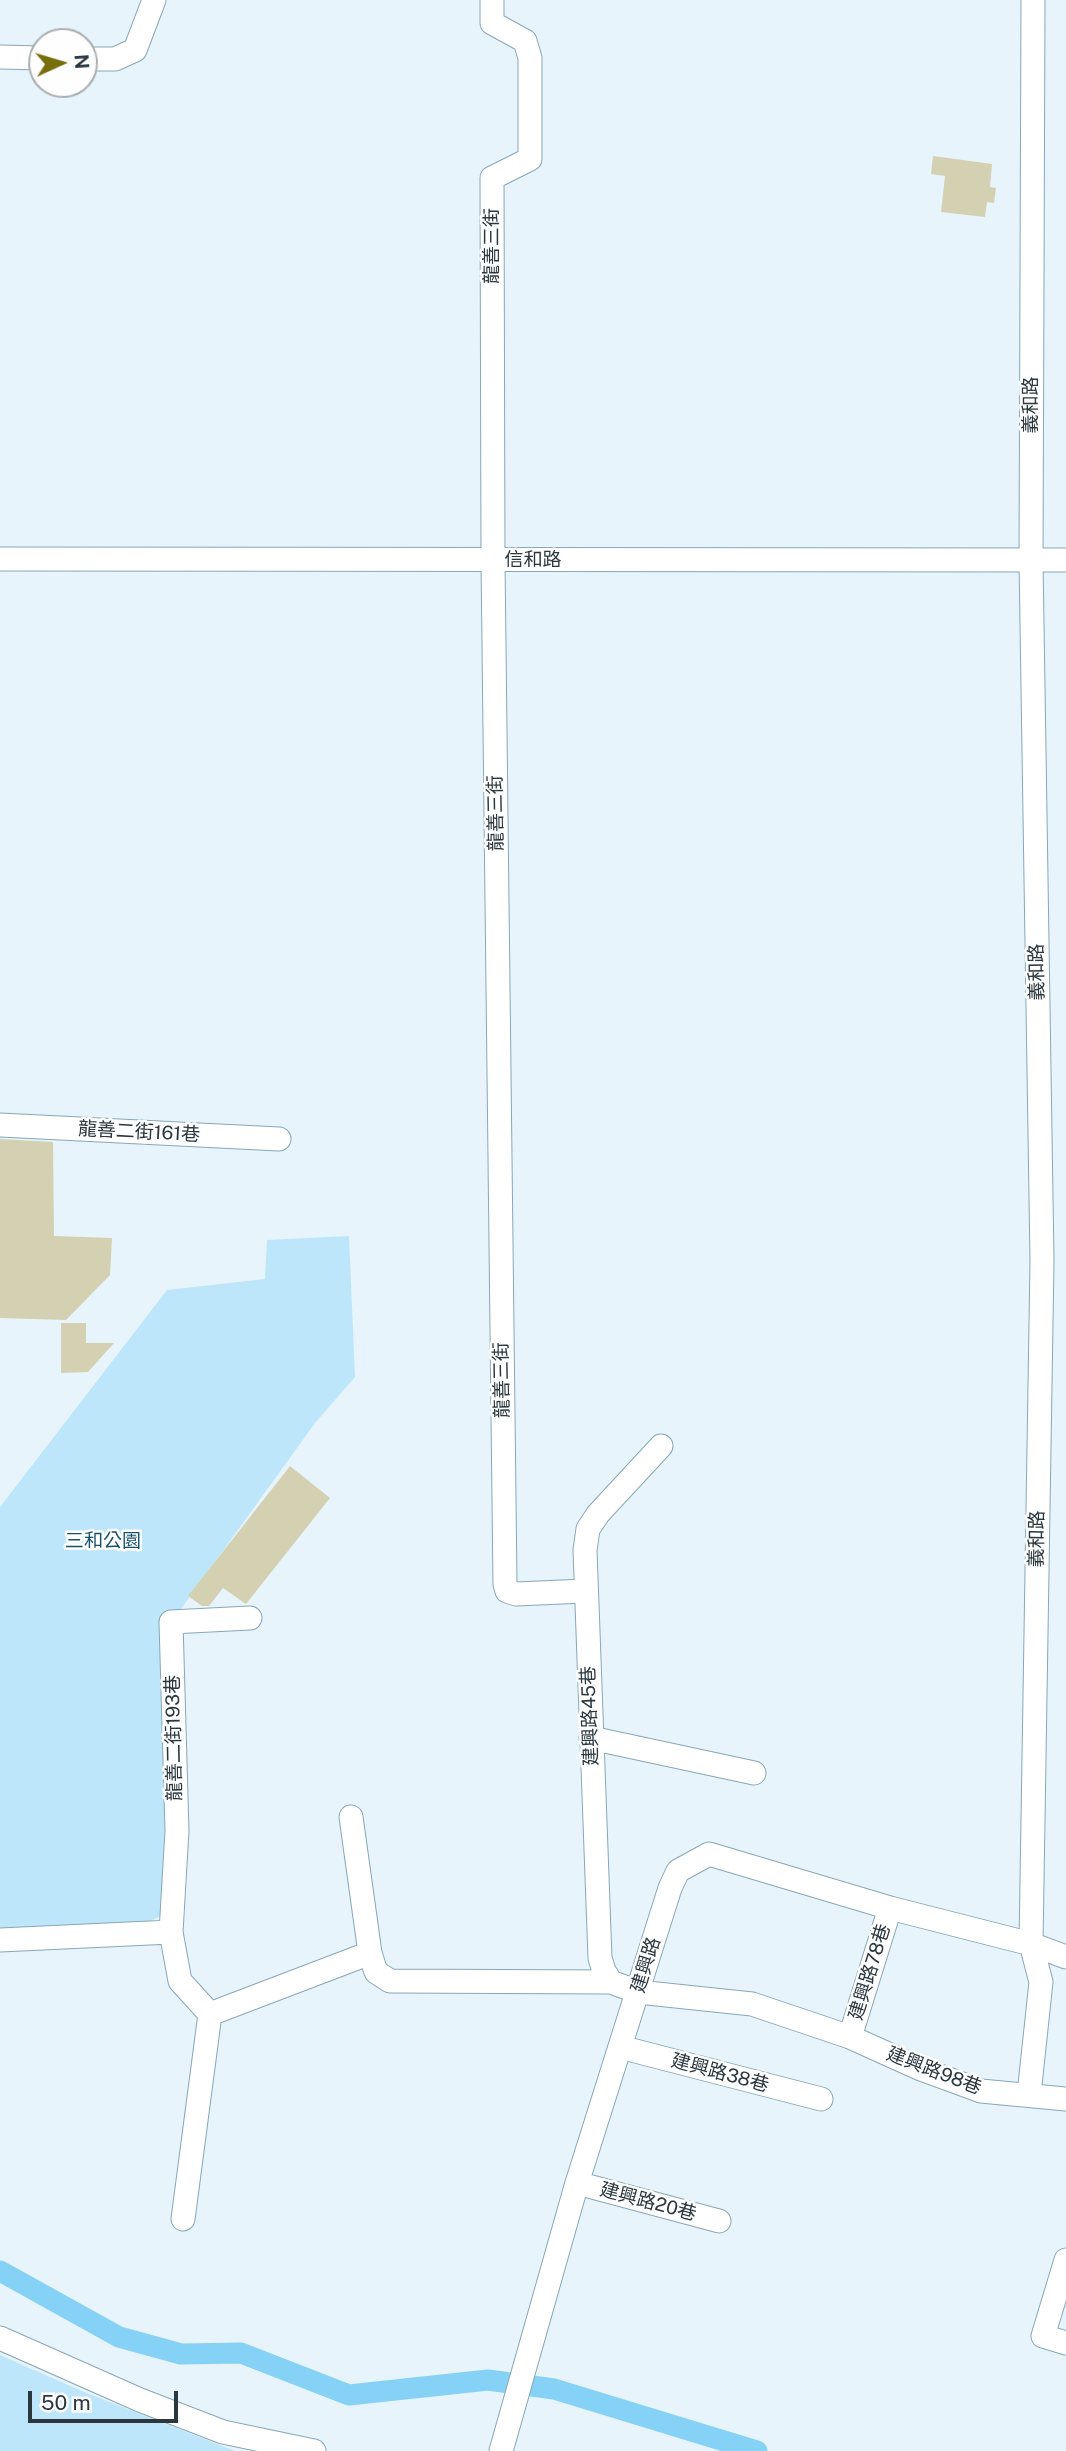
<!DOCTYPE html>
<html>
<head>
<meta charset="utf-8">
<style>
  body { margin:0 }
  #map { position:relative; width:1066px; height:2451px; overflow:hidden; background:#e7f4fb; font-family:"Public Sans",sans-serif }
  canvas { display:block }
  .north { position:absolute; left:28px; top:28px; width:70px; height:70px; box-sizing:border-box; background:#fefefe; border:2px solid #a9aeb1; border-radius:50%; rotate:86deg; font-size:19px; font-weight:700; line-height:28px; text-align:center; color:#2a373e }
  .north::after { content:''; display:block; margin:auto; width:24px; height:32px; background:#776e0c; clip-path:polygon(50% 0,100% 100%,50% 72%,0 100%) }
  .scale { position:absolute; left:28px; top:2391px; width:150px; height:32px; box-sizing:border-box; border:4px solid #2a373e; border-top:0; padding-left:9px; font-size:21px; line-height:24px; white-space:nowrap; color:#2a373e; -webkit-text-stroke:5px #fefefe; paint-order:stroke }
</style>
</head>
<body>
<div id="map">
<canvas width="1066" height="2451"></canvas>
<div class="north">N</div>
<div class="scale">50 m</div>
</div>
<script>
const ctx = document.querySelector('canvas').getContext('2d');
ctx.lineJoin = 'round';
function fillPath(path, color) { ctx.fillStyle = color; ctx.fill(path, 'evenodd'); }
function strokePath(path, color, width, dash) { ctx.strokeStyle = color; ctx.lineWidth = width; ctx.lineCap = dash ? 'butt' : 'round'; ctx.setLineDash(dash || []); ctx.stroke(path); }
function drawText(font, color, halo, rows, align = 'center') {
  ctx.font = font + ' "Public Sans","Noto Sans TC",sans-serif'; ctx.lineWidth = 5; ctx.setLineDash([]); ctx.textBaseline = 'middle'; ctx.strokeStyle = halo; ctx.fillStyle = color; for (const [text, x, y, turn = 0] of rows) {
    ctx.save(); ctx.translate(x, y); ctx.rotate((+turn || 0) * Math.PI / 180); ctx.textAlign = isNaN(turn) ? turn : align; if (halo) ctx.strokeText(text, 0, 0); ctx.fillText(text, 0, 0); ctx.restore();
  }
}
fillPath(new Path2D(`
  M349,1236l6,141 -40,46 -155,215 8,190 -3,86 -32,15 -133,2v-424l167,-217 98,-11 2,-39z
  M0,2355l84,37 151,59h-235z`), '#bee6fa');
strokePath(new Path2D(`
  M0,2271l119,66 62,17 60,-1 108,42 139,-15 66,9 203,62`), '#86d1f6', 21);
fillPath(new Path2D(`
  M933,156l59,8 -2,23 6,1 -2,15 -7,-1 -2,15 -44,-5 4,-36 -14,-2z
  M0,1139l53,3 1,94 58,2 -2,37 -44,45 -66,-2z
  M61,1323h25v20h28l-26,29 -27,1z
  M290,1466l40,32 -84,106 -23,-16 -14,18h-7l-14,-10z`), '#d3d1b2');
const minor = new Path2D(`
  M492,0v23l33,18 5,17v101l-38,19 1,382 12,1024 2,7 9,3 69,-3
  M0,57l42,1
  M84,59h31l20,-9 19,-50
  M0,559l1066,1
  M0,1125l279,14
  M661,1446l-63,68 -10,15 -3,21 15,408 4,13 7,11 27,10 114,12 98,33 71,32 60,22 85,8
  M591,1738l163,35
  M351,1817l19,136 6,19 14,9 221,1
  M0,1940l171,-8
  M210,2014l160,-61
  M850,2037l40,-129
  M620,2047l201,52
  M1029,2094l12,-112 -10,-38 11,-683 -11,-701 2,-560
  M577,2183l142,38
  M183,2219l27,-205 -30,-33 -9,-49 6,-101 -6,-209 79,-4
  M1066,2260l-23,76 23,7
  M0,2338l140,62 83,32 91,19
  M501,2451l76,-268 93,-295 8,-17 31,-17 181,54 141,36 35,13`);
strokePath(minor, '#88a7b7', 25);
strokePath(minor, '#fff', 23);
drawText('19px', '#2a373e', '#fefefe', [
  ["龍善三街",492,246,-90],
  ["義和路",1031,405,-90],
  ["信和路",533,560],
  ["龍善三街",496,813,-91],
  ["義和路",1037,972,-91],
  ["龍善二街161巷",139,1132,3],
  ["龍善三街",502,1380,-91],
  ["義和路",1037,1539,-89],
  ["建興路45巷",590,1716,-92],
  ["龍善二街193巷",174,1738,-91],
  ["建興路",646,1965,-73],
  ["建興路78巷",870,1972,-73],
  ["建興路98巷",934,2071,21],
  ["建興路38巷",720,2073,15],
  ["建興路20巷",648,2202,15]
]);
drawText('19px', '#16526b', '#fefefe', [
  ["三和公園",103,1541]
]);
</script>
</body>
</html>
